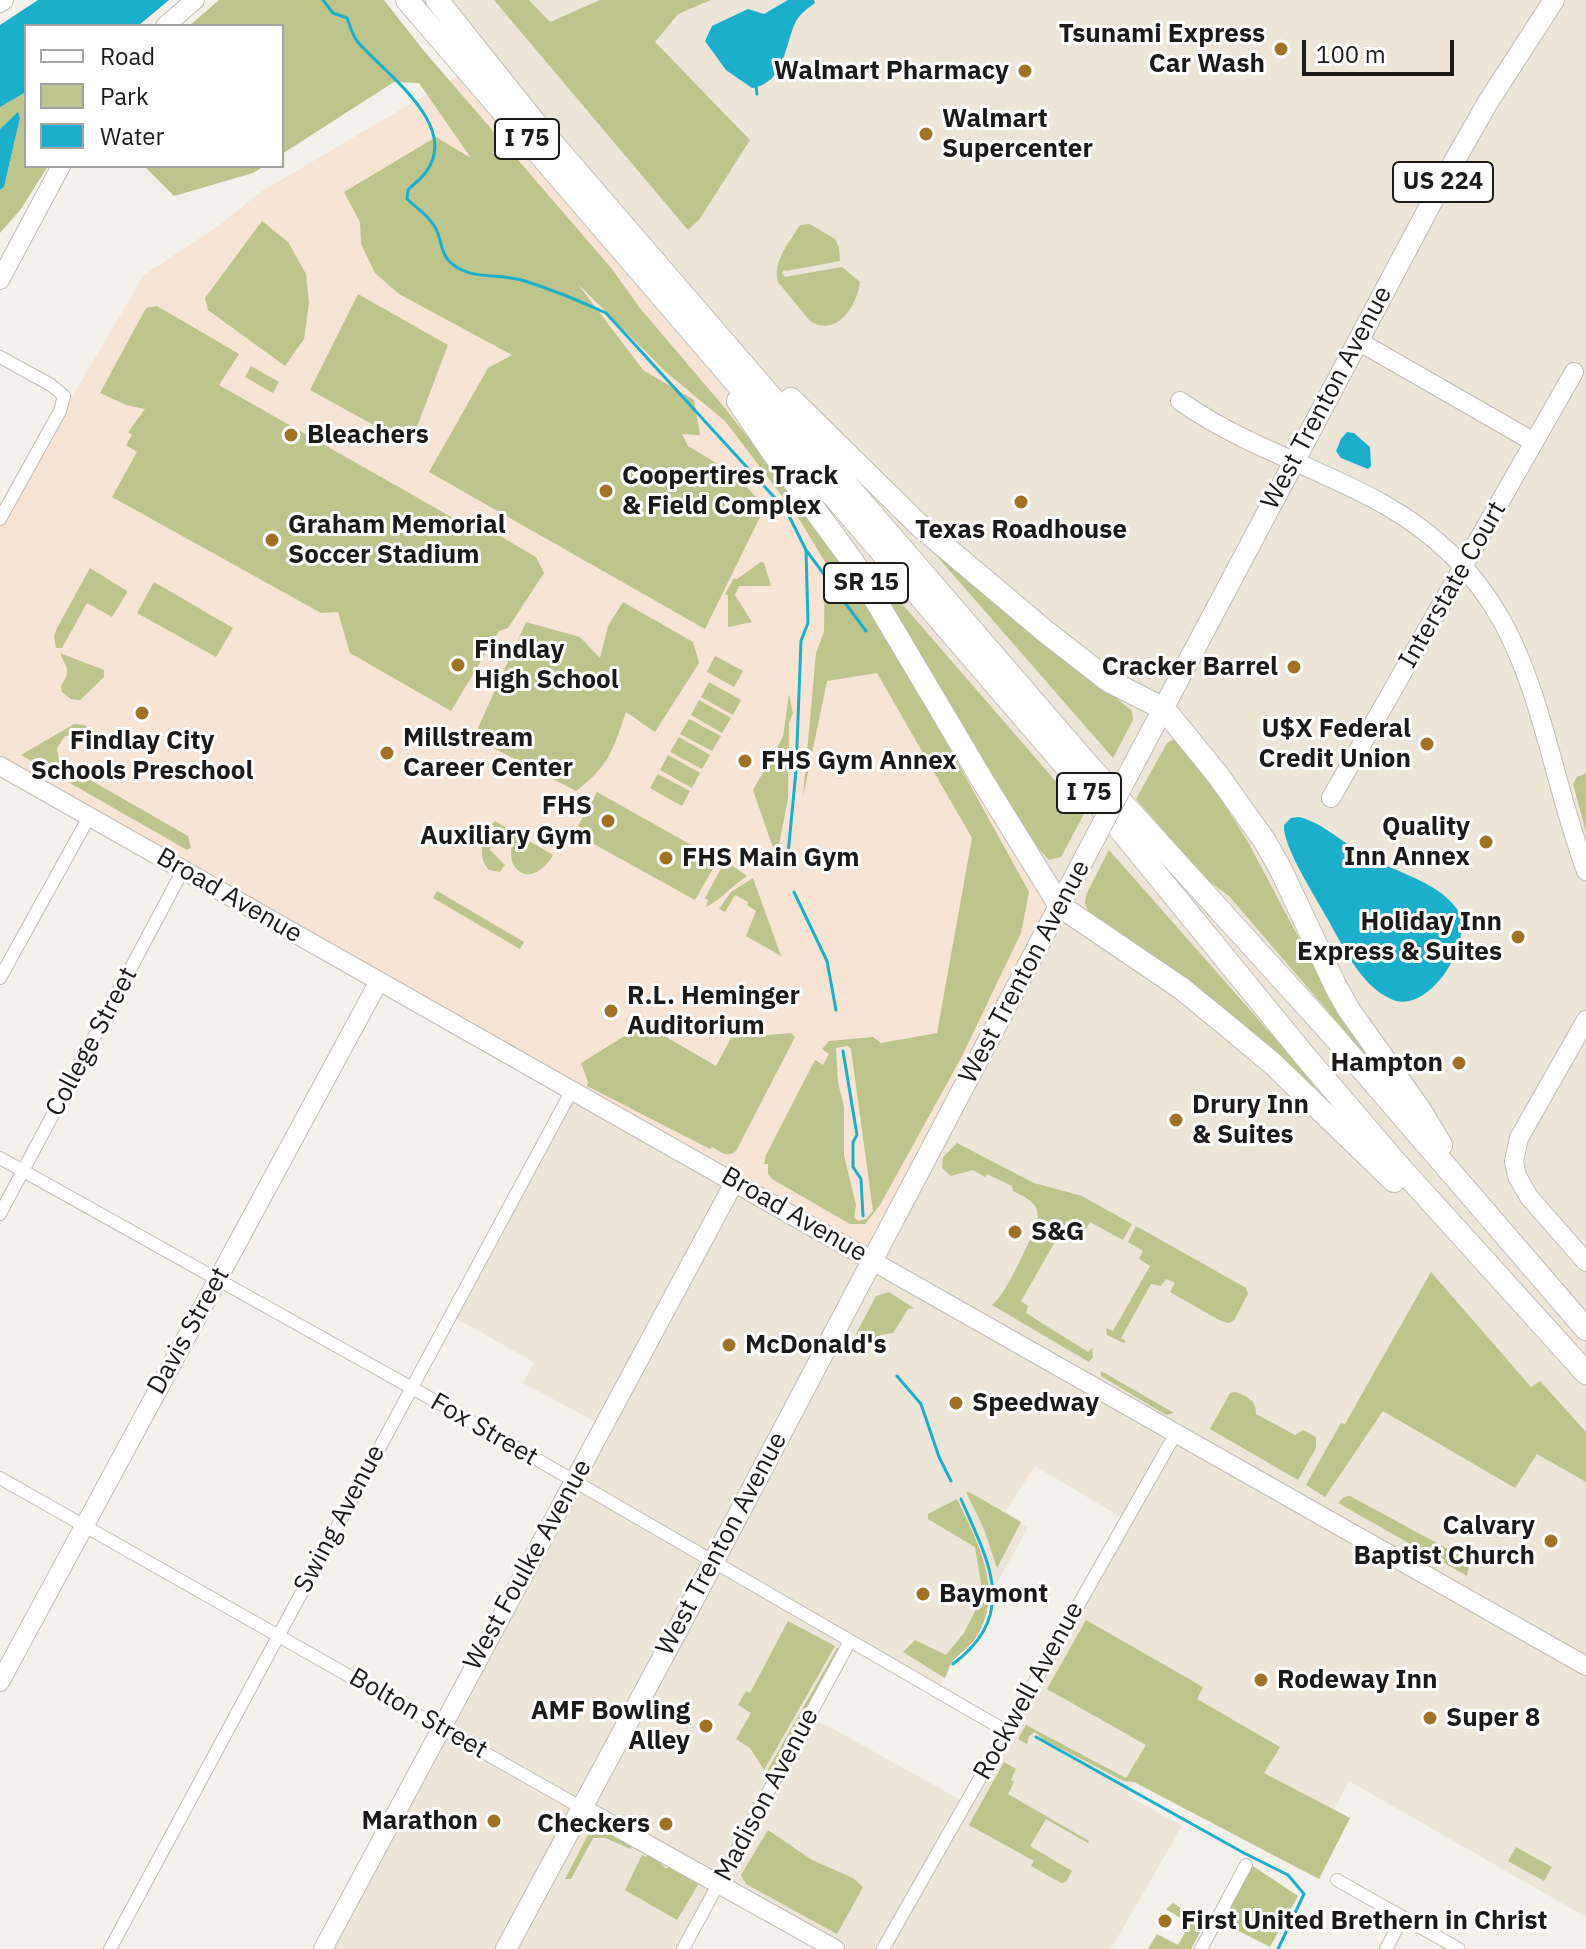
<!DOCTYPE html>
<html>
<head>
<meta charset="utf-8">
<style>
  body { margin:0 }
  #map { position:relative; width:1586px; height:1949px; overflow:hidden; background:#f4f1eb; font-family:"IBM Plex Sans",sans-serif }
  canvas { display:block }
  .legend { position:absolute; left:24px; top:24px; width:260px; height:144px; box-sizing:border-box; background:#fff; border:2px solid #a4a3a3; margin:0; padding:10px 14px; list-style:none; font-size:24px; color:#1c1a18 }
  .legend li { display:flex; align-items:center; gap:16px; height:40px }
  .legend b { width:40px; border:2px solid #a4a3a3 }
  .scale { position:absolute; left:1302px; top:40px; width:152px; height:36px; box-sizing:border-box; border:4px solid #1c1a18; border-top:0; padding-left:10px; font-size:24px; line-height:28px; white-space:nowrap; color:#1c1a18; -webkit-text-stroke:6px #fff; paint-order:stroke }
</style>
</head>
<body>
<div id="map">
<canvas width="1586" height="1949"></canvas>
<ul class="legend">
<li><b style="height:10px;background:#fff"></b>Road</li>
<li><b style="height:22px;background:#bdc48c"></b>Park</li>
<li><b style="height:22px;background:#1bafcc"></b>Water</li>
</ul>
<div class="scale">100 m</div>
</div>
<script>
const ctx = document.querySelector('canvas').getContext('2d');
ctx.lineJoin = 'round';
function fillPath(path, color) { ctx.fillStyle = color; ctx.fill(path, 'evenodd'); }
function strokePath(path, color, width, dash) { ctx.strokeStyle = color; ctx.lineWidth = width; ctx.lineCap = dash ? 'butt' : 'round'; ctx.setLineDash(dash || []); ctx.stroke(path); }
function drawText(font, color, halo, rows, align = 'center') {
  ctx.font = font + ' "IBM Plex Sans",sans-serif'; ctx.lineWidth = 6; ctx.setLineDash([]); ctx.textBaseline = 'middle'; ctx.strokeStyle = halo; ctx.fillStyle = color; for (const [text, x, y, turn = 0] of rows) {
    ctx.save(); ctx.translate(x, y); ctx.rotate((+turn || 0) * Math.PI / 180); ctx.textAlign = isNaN(turn) ? turn : align; if (halo) ctx.strokeText(text, 0, 0); ctx.fillText(text, 0, 0); ctx.restore();
  }
}
fillPath(new Path2D(`
  M407,0h1179v1917l-237,-136 -48,89 -167,-88 -7,13 55,31 -71,123h-276l-116,-64 -35,64h-361l280,-523 -80,-43 11,-21 -84,-47 122,-225 -572,-324v-251l64,-119 7,3 73,-124 73,-48 44,-35 207,-122zM1035,1466l91,54 -160,283 -138,-77 -20,-7 42,-78 87,50 91,-164 -23,-15z`), '#ece5d8');
fillPath(new Path2D(`
  M468,70l252,304 340,532 -187,354 -873,-494v-247l60,-108 11,-12 73,-124 73,-48 44,-35z`), '#f7e4d4');
fillPath(new Path2D(`
  M219,0h165l40,51 188,218 27,38 85,100 80,101 73,107 8,24 51,84 93,169 -8,41 -60,125 -81,147 -15,19h-15l-78,-45 -4,-6v-9h-4l2,-9 49,-95 8,5 6,-11 -7,-5 7,-8 44,-4 8,6 56,-10 35,-195 -95,-165 -50,8 -24,116 13,-144 8,-21 1,-70 -27,-45 -73,-96 -58,-48 -89,-89 65,86 51,30 6,35 -18,-1 6,12 48,29 29,32 -60,122 -276,-157 59,-104 24,-13 -113,-61 -24,-21 -14,-29 -1,-22 -16,-30 92,-55 35,21 -52,-75 -25,-1 -112,72v-128h-93zM848,1046l3,3 22,162 -7,8 -8,2 -4,-4 2,-12 -12,-50v-48l-6,-25 -2,-34z
  M494,0h35l21,22 50,-22h111l-33,14 -23,28 95,98 -51,80 -11,10z
  M26,92v74h22l-27,43 -21,24v-43l4,-3 16,-69 -2,-5 -18,16v-22z
  M144,166h120l-11,7 -79,23z
  M262,221l26,21 18,32 3,29 -5,36 -19,27 -77,-56 -3,-12z
  M810,224l25,15 4,8 1,14 -54,10 -2,-1 -2,3 3,4 57,-10 18,15c-3,24 -24,56 -50,39l-32,-39c-5,-20 8,-34 18,-51l4,-6z
  M358,294l90,51 -38,100 -100,-55z
  M157,306l82,48 -20,31 250,142 12,-2 55,32 8,16 -36,55 -9,3 -48,80 -101,-58 -12,-41 -17,1 -209,-116 25,-45 -11,-7 6,-10 -4,-3 17,-23 -19,-4 -26,-12 46,-85z
  M251,366l28,16 -6,11 -28,-16z
  M922,539l210,172 1,9 -20,38z
  M858,553l226,261 -23,43 -12,3 -11,-12 -41,-64 -92,-157 -51,-71z
  M761,562l3,1 7,23h-32l-4,9 17,27 -24,5v-32l-3,-1 9,-16 3,1z
  M90,568l37,23v2l-15,24 -25,-14 -25,45h-6l-2,-12 3,-8z
  M154,582l79,46 -17,29 -79,-44z
  M623,602l70,40 6,21 -44,69 -29,-20c-13,38 -17,54 -50,79l-96,-50 -3,-11 49,-108 54,15 20,21 8,-32z
  M60,653l44,17v7l-24,23 -9,-1 -9,-7 -1,-6c11,-16 5,-18 -1,-33z
  M715,656l28,15 -9,16 -27,-15z
  M709,682l32,18 -8,15 -32,-18z
  M789,694l4,19 -4,10 -1,75 -11,57 4,4 10,-1 -12,7 -26,-75 30,-53z
  M699,700l32,18 -9,15 -31,-18z
  M689,719l32,17 -9,15 -32,-17z
  M74,724l10,1 16,9 -7,13 -11,-12 -17,1 -8,12 2,14 129,74 3,12 -4,2 -166,-95z
  M679,737l31,18 -8,14 -32,-17z
  M1174,739l45,57 28,44 64,121 69,111 -151,-176 -22,-16 -71,-81 31,-56z
  M668,755l32,18 -8,15 -32,-18z
  M1586,773v59l-13,-48 4,-7z
  M658,774l32,17 -8,15 -32,-18z
  M597,792l121,68 -23,40 -110,-61 3,-7 -10,-6z
  M495,821l58,34c-6,12 -25,29 -38,12 -6,-7 -3,-19 -4,-27l-11,-6 -8,-10z
  M490,828l5,6 -5,16 15,15 -5,7 -11,-2c-12,-14 -7,-28 1,-42z
  M1109,850l186,211 40,52 -245,-197 -5,-13 1,-8z
  M725,861l22,15c-14,9 -28,25 -41,31l2,-7 -3,-2z
  M753,878l28,78 -35,-20 10,-25 -9,-6 1,-3 -13,-7 -10,17 -6,-3 12,-17z
  M437,891l87,51 -4,7 -87,-51z
  M644,1024l72,42 15,-28 60,-5 4,4 -59,114c-10,7 -15,1 -24,-4l-2,2 -123,-63 1,-4 -7,-19z
  M957,1143l77,40 48,13 50,28 -9,16 -33,-18 -5,9 -4,-2 2,-6 -7,-3 -3,5 -6,-4 -46,80 7,5 -2,7 62,39 4,-4 1,9 -4,5 -97,-57c14,-10 35,-60 44,-78 7,-21 -6,-28 -23,-36l-1,-5 -25,-12 -2,3 -12,-7 -22,6 -9,-8 1,-11z
  M1136,1226l110,62 2,6 -14,26 -5,3 -8,-2 -51,-29 5,-9 -9,-4 -5,7 -10,-2 -30,54 5,3 -2,2 -17,-8 -1,-7 7,3 37,-65 -11,-7 4,-8 -15,-9z
  M1431,1272l100,115 9,-6 46,51v50l-49,-28 -22,34 -132,-77 -58,86 -19,-12 35,-62 4,1z
  M889,1292l25,16 -6,1 -15,24 -13,2 -4,4h-11l-9,-5 20,-38z
  M1101,1371l73,42 -8,2 -65,-39z
  M1234,1392c12,3 23,9 22,22l39,21 8,-5 13,7v11l-18,32 -88,-51 20,-36z
  M966,1492h3l52,30 -24,46 -13,-39z
  M1350,1496l120,65 -3,15 -129,-73 6,-6z
  M957,1499c21,44 49,94 18,140 -6,9 -16,14 -22,22 -4,4 -5,11 -8,17l-42,-26 12,-12 31,15 18,-22 19,-38 -8,-48 -47,-28v-5z
  M1086,1620l117,67 -6,12 83,48 -16,26 86,45 -31,61 -185,-97 -10,-1 -80,-41 -9,-8 -6,4 -2,8 -9,-5 8,-14 100,53 20,-33 -99,-56z
  M788,1621l47,25 -71,124 -14,-22 -14,-9 15,-26 -13,-8 8,-14 4,2z
  M837,1648l2,1 -63,118 -9,4z
  M1004,1762l12,7 -5,11 3,2 -6,12 81,47 -1,2 -42,-24 -16,27 42,25 -6,11 -5,1 -30,-17 3,-5 -65,-36z
  M601,1829l31,17 -1,3 -26,-11h-12l-22,41h-6l25,-48z
  M768,1830l44,30 41,18 10,9 -26,47 -91,-50 -5,-9z
  M1516,1847l36,20 -8,14 -36,-20z
  M650,1853l15,15h13l23,12 -24,40 -52,-30 17,-35 4,2z
  M1253,1866l45,30 -28,51 -49,-25z
  M1173,1903l32,20 -14,26h-43l9,-15 21,11 12,-21 -24,-15z`), '#bdc48c');
fillPath(new Path2D(`
  M38,0h131l-31,26h-112v66l-26,15v-82z
  M788,0h26l1,3c-7,5 -15,11 -19,18 -12,25 -11,62 -44,67l-26,-18 -21,-29 7,-15 36,-17 16,5z
  M18,112l2,6 -16,69 -4,3v-61z
  M1347,432l7,1 16,14 1,19 -3,3 -27,-11 -5,-7 5,-12z
  M1299,817c25,6 46,28 69,40 28,15 70,25 89,52 20,30 -28,108 -66,90 -31,-14 -48,-53 -64,-81 -11,-20 -45,-73 -43,-93l7,-7z`), '#1bafcc');
strokePath(new Path2D(`
  M323,0l10,13 14,5c3,8 5,16 10,23 27,32 104,84 69,131 -5,7 -12,12 -18,18l-1,9c10,9 25,20 30,32 4,9 4,21 11,29 20,22 51,12 77,21 28,9 55,20 81,32l180,197 20,40 2,73 -7,18 -5,130 -8,83
  M756,87l1,7
  M806,550l60,81
  M794,892l33,69 9,49
  M843,1051l14,84 -4,7v25l8,12 2,37
  M897,1376l24,28 18,53 12,24
  M953,1664c67,-50 35,-103 8,-165
  M1036,1737l208,116 44,22 16,19 -26,55`), '#1bafcc', 3);
const street = new Path2D(`
  M0,357l51,28 13,11 -4,15 -60,108
  M0,978l89,-161
  M0,1158l455,254 551,319
  M0,1214l183,-344
  M0,1478l582,330
  M1337,1880l122,69
  M110,1949l462,-859
  M683,1949l167,-308
  M883,1949l293,-516
  M1201,1949l45,-84
  M1386,1949l17,-32`);
const secondary = new Path2D(`
  M0,3l4,-3
  M165,26l30,-26
  M0,280l61,-114
  M1358,341l176,101
  M1180,401c63,45 138,66 205,104 153,87 148,221 201,366
  M0,766l1586,900
  M1331,798l243,-426
  M1586,1020l-67,118 -5,23 3,15 12,21 57,65
  M0,1682l379,-701
  M582,1808l253,141
  M323,1949l412,-768`);
const primary = new Path2D(`
  M1138,756l305,-575 45,-79 66,-102
  M506,1949l171,-318 409,-776`);
const highway = new Path2D(`
  M407,0l711,827 186,228 94,110 188,208
  M437,0l99,124 553,642 243,268 254,295
  M791,399l128,126 127,107 63,49 55,28 53,65 47,66 16,28 56,119 13,23 71,100 21,35
  M738,401l33,49 82,112 131,221 76,123 121,82 49,40 43,36 121,117`);
strokePath(street, '#c0bdb7', 14);
strokePath(secondary, '#c0bdb7', 20);
strokePath(primary, '#c0bdb7', 22);
strokePath(highway, '#c0bdb7', 24);
strokePath(street, '#fff', 12);
strokePath(secondary, '#fff', 18);
strokePath(primary, '#fff', 20);
strokePath(highway, '#fff', 22);
const primaryBridge = new Path2D(`
  M1086,855l52,-99`);
strokePath(primaryBridge, '#c0bdb7', 22, []);
strokePath(primaryBridge, '#fff', 20);
for (const [x, y, r, color] of [
  [1281,49,8,"#a17125"],
  [1025,71,8,"#a17125"],
  [926,134,8,"#a17125"],
  [291,435,8,"#a17125"],
  [606,491,8,"#a17125"],
  [1021,502,8,"#a17125"],
  [272,540,8,"#a17125"],
  [458,665,8,"#a17125"],
  [1294,667,8,"#a17125"],
  [142,713,8,"#a17125"],
  [1427,744,8,"#a17125"],
  [387,753,8,"#a17125"],
  [745,761,8,"#a17125"],
  [608,821,8,"#a17125"],
  [1486,842,8,"#a17125"],
  [666,858,8,"#a17125"],
  [1518,937,8,"#a17125"],
  [611,1011,8,"#a17125"],
  [1459,1063,8,"#a17125"],
  [1176,1120,8,"#a17125"],
  [1015,1232,8,"#a17125"],
  [729,1345,8,"#a17125"],
  [956,1403,8,"#a17125"],
  [1551,1541,8,"#a17125"],
  [923,1594,8,"#a17125"],
  [1261,1680,8,"#a17125"],
  [1430,1718,8,"#a17125"],
  [706,1726,8,"#a17125"],
  [494,1821,8,"#a17125"],
  [666,1824,8,"#a17125"],
  [1165,1921,8,"#a17125"]
]) { const dot = new Path2D(); dot.arc(x, y, r, 0, 2 * Math.PI); ctx.fillStyle = color; ctx.fill(dot); strokePath(dot, '#fff', 3); }
for (const [x, y, w] of [
  [527,139,64],
  [1443,182,100],
  [866,583,84],
  [1089,793,64]
]) { const box = new Path2D(); box.roundRect(x - w / 2, y - 20, w, 40, 6); ctx.fillStyle = '#fff'; ctx.fill(box); strokePath(box, '#1c1a18', 2); }
drawText('bold 24px', '#1c1a18', null, [
  ["I 75",527,139],
  ["US 224",1443,182],
  ["SR 15",866,583],
  ["I 75",1089,793]
]);
drawText('bold 26px', '#1c1a18', '#fff', [
  ["Tsunami Express",1265,34,"right"],
  ["Car Wash",1265,64,"right"],
  ["Walmart Pharmacy",1009,71,"right"],
  ["Walmart",942,119],
  ["Supercenter",942,149],
  ["Bleachers",307,435],
  ["Coopertires Track",622,476],
  ["& Field Complex",622,506],
  ["Graham Memorial",288,525],
  ["Soccer Stadium",288,555],
  ["Texas Roadhouse",1021,530,"center"],
  ["Findlay",474,650],
  ["High School",474,680],
  ["Cracker Barrel",1278,667,"right"],
  ["U$X Federal",1411,729,"right"],
  ["Credit Union",1411,759,"right"],
  ["Millstream",403,738],
  ["Career Center",403,768],
  ["Findlay City",142,741,"center"],
  ["Schools Preschool",142,771,"center"],
  ["FHS Gym Annex",761,761],
  ["FHS",592,806,"right"],
  ["Auxiliary Gym",592,836,"right"],
  ["Quality",1470,827,"right"],
  ["Inn Annex",1470,857,"right"],
  ["FHS Main Gym",682,858],
  ["Holiday Inn",1502,922,"right"],
  ["Express & Suites",1502,952,"right"],
  ["R.L. Heminger",627,996],
  ["Auditorium",627,1026],
  ["Hampton",1443,1063,"right"],
  ["Drury Inn",1192,1105],
  ["& Suites",1192,1135],
  ["S&G",1031,1232],
  ["McDonald's",745,1345],
  ["Speedway",972,1403],
  ["Calvary",1535,1526,"right"],
  ["Baptist Church",1535,1556,"right"],
  ["Baymont",939,1594],
  ["Rodeway Inn",1277,1680],
  ["AMF Bowling",690,1711,"right"],
  ["Alley",690,1741,"right"],
  ["Super 8",1446,1718],
  ["Marathon",478,1821,"right"],
  ["Checkers",650,1824,"right"],
  ["First United Brethern in Christ",1181,1921]
], 'left');
drawText('26px', '#1c1a18', '#fff', [
  ["West Trenton Avenue",1327,398,-62],
  ["Interstate Court",1453,585,-60],
  ["Broad Avenue",229,896,30],
  ["West Trenton Avenue",1025,972,-62],
  ["College Street",92,1042,-62],
  ["Broad Avenue",794,1215,30],
  ["Davis Street",189,1331,-61],
  ["Fox Street",484,1430,30],
  ["Swing Avenue",340,1519,-62],
  ["West Trenton Avenue",722,1544,-62],
  ["West Foulke Avenue",528,1565,-61],
  ["Rockwell Avenue",1029,1691,-61],
  ["Bolton Street",418,1714,30],
  ["Madison Avenue",767,1795,-62]
]);
</script>
</body>
</html>
